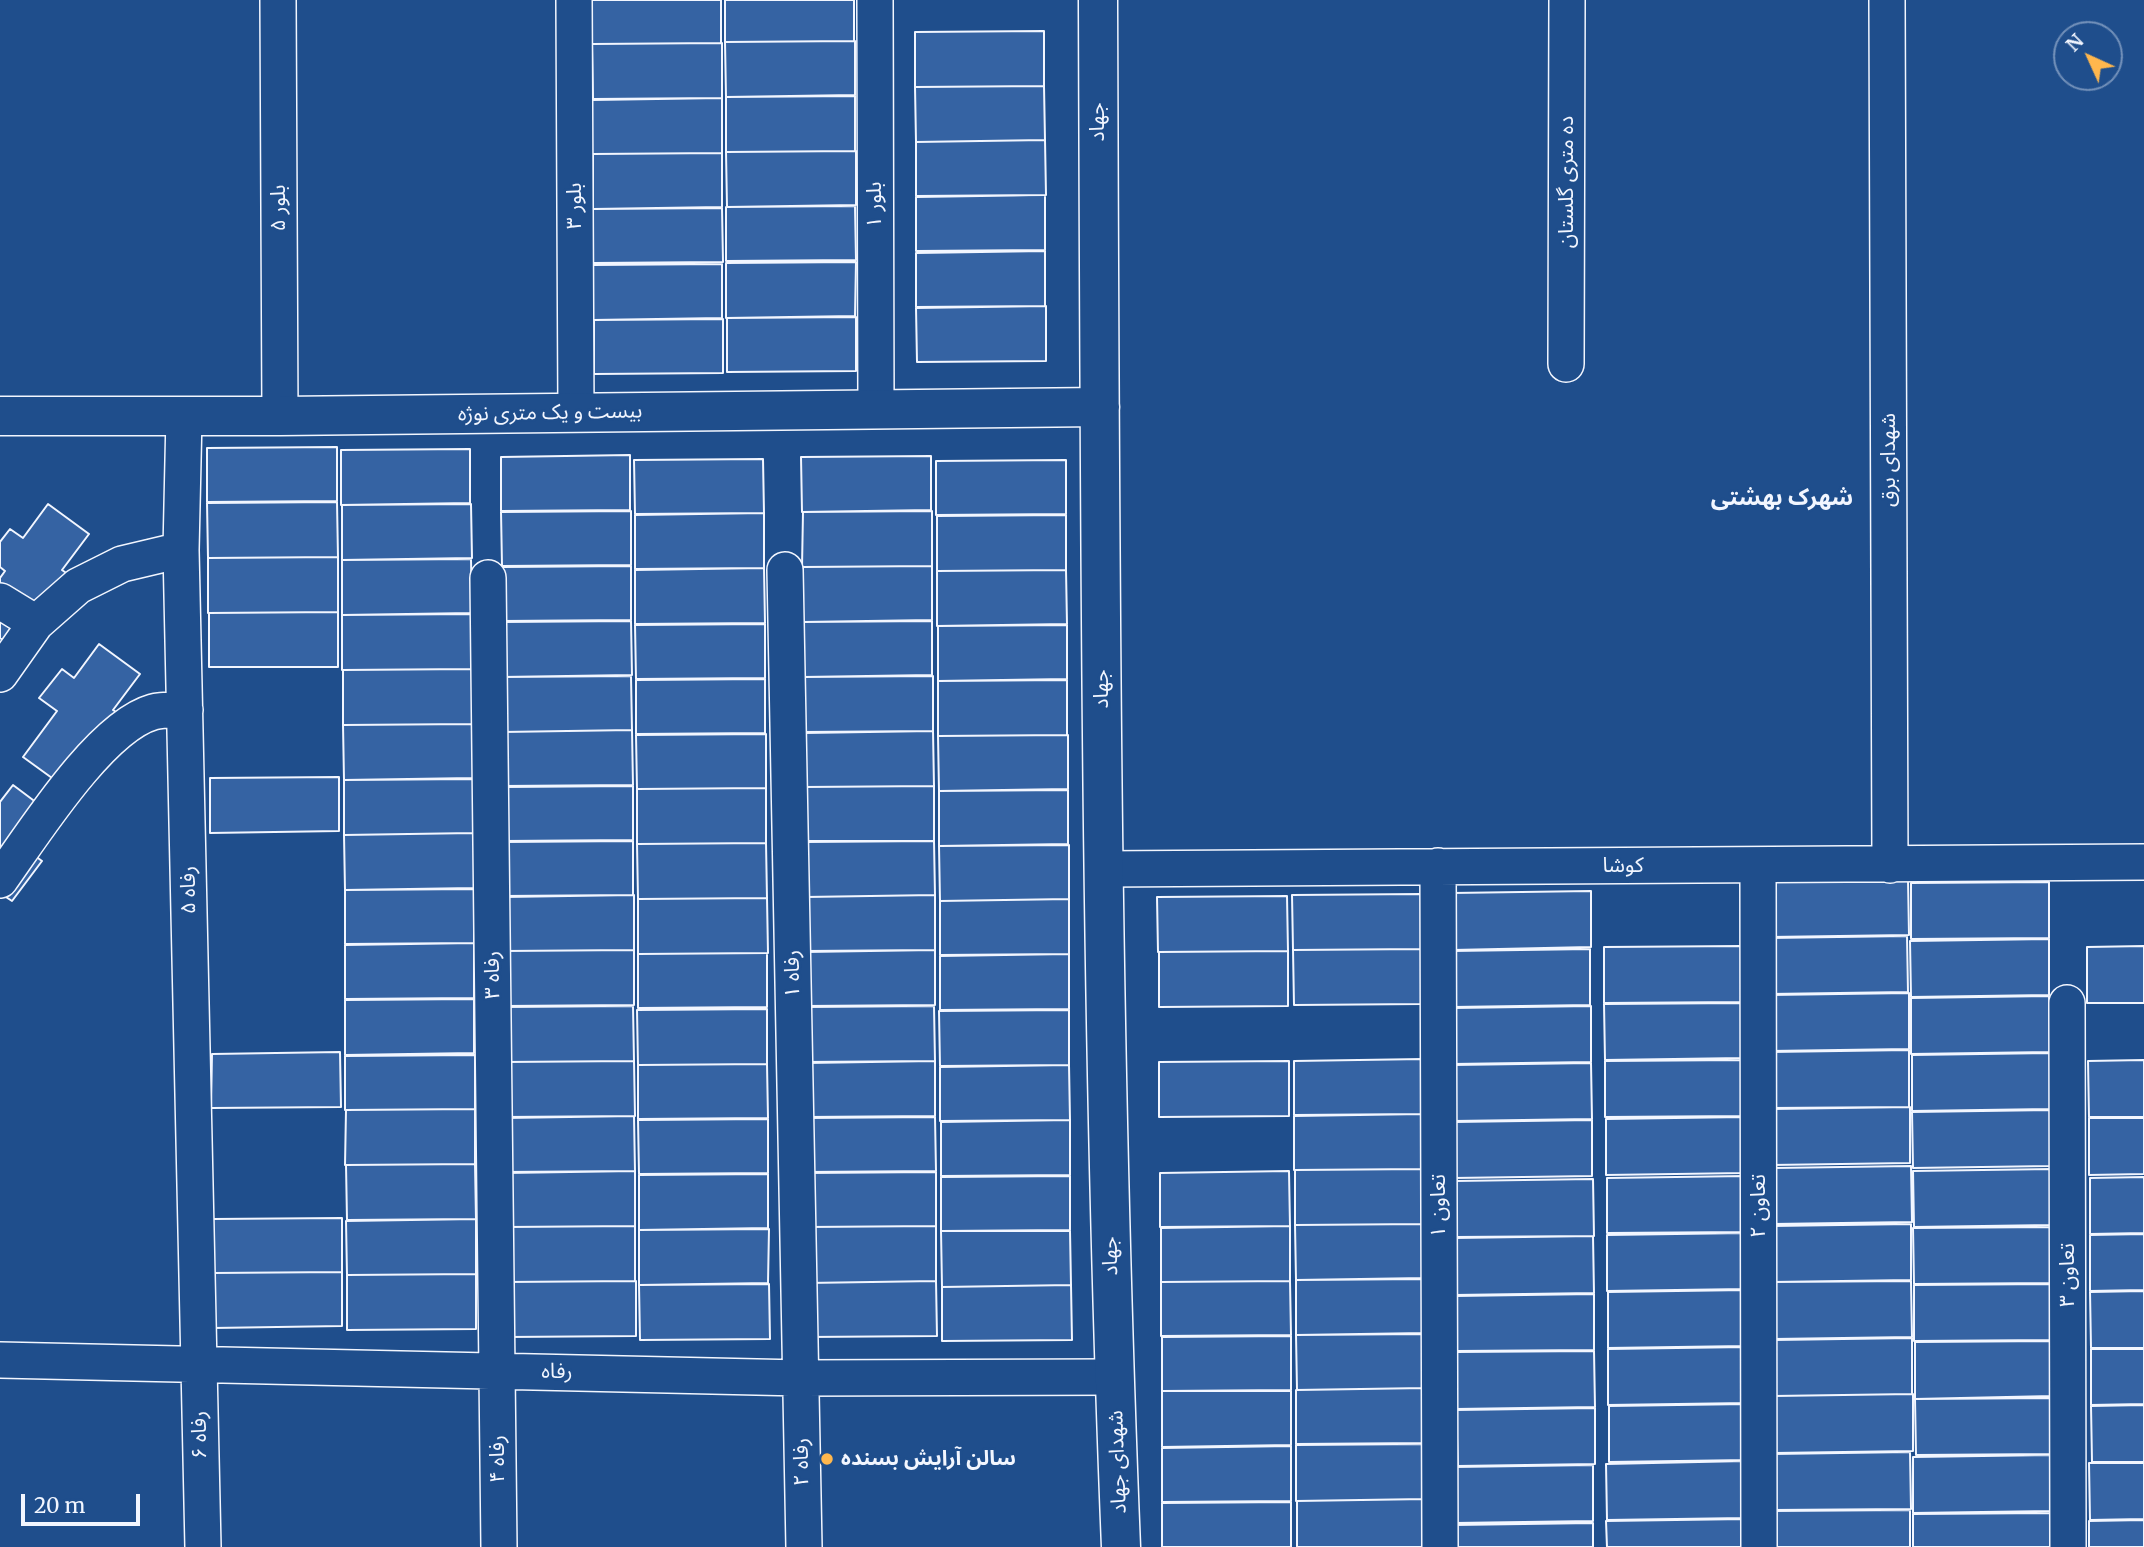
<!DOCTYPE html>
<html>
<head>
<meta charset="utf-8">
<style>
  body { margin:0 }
  #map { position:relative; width:2144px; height:1547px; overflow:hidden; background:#1f4e8c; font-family:Merriweather,serif }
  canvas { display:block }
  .north { position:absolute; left:2053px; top:21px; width:70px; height:70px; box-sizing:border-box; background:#1f4e8c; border:2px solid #7391ba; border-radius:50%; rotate:315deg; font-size:19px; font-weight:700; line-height:28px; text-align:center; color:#f2f6ff }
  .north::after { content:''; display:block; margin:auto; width:24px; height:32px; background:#ffb74d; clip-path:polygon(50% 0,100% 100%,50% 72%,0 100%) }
  .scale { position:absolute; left:21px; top:1494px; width:119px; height:32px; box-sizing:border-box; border:4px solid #f2f6ff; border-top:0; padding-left:9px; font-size:21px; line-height:24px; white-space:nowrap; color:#f2f6ff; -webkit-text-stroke:5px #1f4e8c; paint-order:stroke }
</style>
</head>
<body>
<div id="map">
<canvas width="2144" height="1547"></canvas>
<div class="north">N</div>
<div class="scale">20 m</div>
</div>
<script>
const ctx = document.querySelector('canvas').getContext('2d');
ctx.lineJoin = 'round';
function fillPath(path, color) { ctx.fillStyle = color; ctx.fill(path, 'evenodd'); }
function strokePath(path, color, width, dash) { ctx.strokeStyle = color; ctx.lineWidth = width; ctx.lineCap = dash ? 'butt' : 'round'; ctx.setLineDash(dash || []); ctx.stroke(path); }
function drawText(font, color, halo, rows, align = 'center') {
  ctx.font = font + ' Merriweather,"Noto Sans Arabic",serif'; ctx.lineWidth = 5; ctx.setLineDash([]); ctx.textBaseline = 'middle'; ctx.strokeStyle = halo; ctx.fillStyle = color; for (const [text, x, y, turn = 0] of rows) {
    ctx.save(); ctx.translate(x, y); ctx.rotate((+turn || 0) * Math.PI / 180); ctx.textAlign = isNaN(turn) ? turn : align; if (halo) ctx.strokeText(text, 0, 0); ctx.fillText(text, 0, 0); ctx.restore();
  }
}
const building = new Path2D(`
  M592,0h129v43l-129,1z
  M725,0h129v41l-129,1z
  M1044,31v55l-129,1v-55z
  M855,41v54l-129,2 -1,-55z
  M722,43v55l-129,1 -1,-55z
  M1044,86l1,54 -129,2 -1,-55z
  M855,96v55l-129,1v-55z
  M722,98v55l-130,1v-54z
  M1045,140l1,55 -130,1v-54z
  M856,151v54l-129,2 -1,-55z
  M722,153v54l-129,2v-55z
  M1045,195v55l-129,1v-54z
  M855,206l1,54 -130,1v-54z
  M722,208l1,54 -130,1v-54z
  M1045,251v55l-129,1v-54z
  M856,262l-1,54 -129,2v-55z
  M722,264v54l-129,2v-55z
  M1046,306v55l-129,1 -1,-54z
  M856,317v54l-129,1v-54z
  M723,319v54l-129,1v-54z
  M337,447v54l-130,1v-54z
  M470,449v54l-129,2v-55z
  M630,455v55l-129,1v-54z
  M931,456v54l-129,2 -1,-55z
  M763,459l1,54 -129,1 -1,-54z
  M1066,460v54l-130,1v-54z
  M337,502l1,55 -130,1 -1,-55z
  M48,504l41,30 -27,36 14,10 -65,65 -11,-7v-60l5,-7 -5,-4v-25l10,-13 13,9z
  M471,504l1,54 -130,2v-55z
  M631,511v54l-129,1 -1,-54z
  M932,511v55l-130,1 1,-55z
  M764,513v55l-129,1v-54z
  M1066,515v55l-129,1v-55z
  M338,557v55l-130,1v-55z
  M471,559l1,54 -130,2v-55z
  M631,566v54l-129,1v-54z
  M932,566v54l-129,2v-55z
  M764,568l1,55 -130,1v-54z
  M1066,570l1,54 -130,2v-55z
  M338,612v55h-129v-54z
  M472,614v55l-130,1v-55z
  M631,621l1,54 -130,2v-55z
  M932,621v54l-129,2v-55z
  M765,624v54l-129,1 -1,-54z
  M1067,625v54l-129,2v-55z
  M99,644l41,30 -27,36 15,10 -65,66 -40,-29 34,-46 -18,-13 23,-29 12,9z
  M472,669v55l-129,1v-55z
  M631,676l1,54 -129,2 -1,-55z
  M933,676v55l-129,1 -1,-55z
  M765,679v54l-129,1v-54z
  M1067,680v55l-129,1v-55z
  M473,724v54l-129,2 -1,-55z
  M632,730l1,55 -130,1v-54z
  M933,731l1,55 -130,1v-54z
  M766,734v54l-129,1 -1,-54z
  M1068,735v54l-129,2 -1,-55z
  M339,777v54l-129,2v-55z
  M473,779v54l-129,2v-55z
  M13,785l40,30 -26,35 15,11 -30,40 -12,-8v-91z
  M633,786v54l-129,1v-54z
  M934,786v55h-129l-1,-54z
  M766,788v55l-129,1v-55z
  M1068,790v54l-129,2v-55z
  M474,833v55l-129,2 -1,-55z
  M633,841v54l-129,1v-54z
  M934,841l1,54 -130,2v-55z
  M766,843l1,55 -129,1 -1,-55z
  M1069,845v54l-129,2 -1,-55z
  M1908,879l1,56 -139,2 -1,-57z
  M2049,882v56l-138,1v-56z
  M474,889v54l-129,1v-54z
  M1591,891v56l-138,3 -1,-57z
  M1422,894v55l-129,1 -1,-55z
  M634,895v55l-129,1 -1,-54z
  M935,895v55l-129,1v-54z
  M1287,896l1,55 -130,1 -1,-55z
  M767,898l1,55 -130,1v-55z
  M1069,899v55l-129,1v-54z
  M1907,936l1,56 -138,2 -1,-56z
  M2049,939v56l-138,2 -1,-56z
  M474,943v55l-129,1v-54z
  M1742,946l1,56 -139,1v-56z
  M2144,946v57h-57v-56z
  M1422,949l1,55 -129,1 -1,-55z
  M1590,949v56l-137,2 -1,-56z
  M634,950v55l-129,1 -1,-55z
  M935,950v55l-129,1 -1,-54z
  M1288,951v55l-129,1v-55z
  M767,953v54l-129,1v-54z
  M1069,954v55l-129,1v-54z
  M1909,993v56l-139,2v-56z
  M2049,996l1,56 -139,2v-56z
  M474,999v54l-129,2v-55z
  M1743,1003v55l-138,2 -1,-56z
  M633,1006l1,55 -130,1v-55z
  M934,1006l1,55 -130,1v-55z
  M1591,1006v56l-138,2v-56z
  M767,1009v55l-129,1 -1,-55z
  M1069,1010v55l-129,1 -1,-55z
  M1909,1050v57l-138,1 -1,-56z
  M340,1052l1,55 -130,1 1,-54z
  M2050,1053v56l-138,2v-56z
  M475,1055v54l-130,1v-54z
  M1423,1059v55l-129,1v-54z
  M1743,1060l1,56 -139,1v-56z
  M2144,1060v57h-55l-1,-56z
  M634,1061l1,55 -130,1v-55z
  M935,1061v55l-129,1v-54z
  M1289,1061v55l-130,1v-55z
  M1591,1063l1,56 -138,2 -1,-56z
  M767,1064l1,54 -130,1v-54z
  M1069,1065l1,55 -130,1v-54z
  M1910,1107v56l-138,2 -1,-56z
  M475,1109v55l-130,1 1,-55z
  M2051,1110v56l-138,2 -1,-56z
  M1423,1114l1,55 -130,1v-54z
  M634,1116l1,55 -130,1v-54z
  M935,1117l1,54 -129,1 -1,-54z
  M1744,1117l1,56 -139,2v-56z
  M2089,1118h55v56l-55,1z
  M768,1119v54l-129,1 -1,-54z
  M1070,1120v55l-129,1v-54z
  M1592,1120v56l-138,2v-56z
  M475,1164l1,55 -129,1 -1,-55z
  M1911,1166l1,56 -139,2v-56z
  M1424,1169v55l-129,1v-55z
  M2052,1169v56l-138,2 -1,-56z
  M635,1171v55l-129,1 -1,-54z
  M1289,1171l1,55 -130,1v-54z
  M936,1172v54l-129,1 -1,-54z
  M768,1174v54l-129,2v-55z
  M1070,1176v54l-129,1v-54z
  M1745,1176l1,56 -139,1v-55z
  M2144,1177v56l-54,1v-56z
  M1593,1179l1,57 -138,1 -1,-56z
  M342,1218v54l-129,1 -1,-54z
  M476,1219v55l-129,1 -1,-54z
  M1425,1224v54l-129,2 -1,-55z
  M1911,1224v56l-138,2 -1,-56z
  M635,1226v55l-129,1v-55z
  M936,1226v55l-129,2v-56z
  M1290,1226v55l-129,1v-54z
  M2052,1227v56l-138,1 -1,-56z
  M769,1229l-1,54 -129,2v-55z
  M941,1231h129l1,54 -129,2z
  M1745,1233l1,56 -139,2v-56z
  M2144,1234v56l-54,1v-56z
  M1593,1236l1,57 -139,2 -1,-57z
  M342,1272v54l-129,2v-55z
  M476,1274v55l-129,1v-55z
  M1425,1279v54l-129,2v-55z
  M636,1281v55l-129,1 -1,-55z
  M936,1281l1,55 -130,1v-54z
  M1290,1281l1,54 -130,1v-54z
  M1911,1281l1,56 -138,2 -1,-57z
  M769,1284l1,55 -130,1 -1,-55z
  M2052,1284l1,56 -139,1v-56z
  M1071,1285l1,55 -130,1v-54z
  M1746,1290v56l-138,2v-56z
  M2144,1291v57h-53l-1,-56z
  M1594,1294v56l-138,1 -1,-55z
  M1425,1334l1,54 -129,2 -1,-55z
  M1291,1336v54l-129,1v-54z
  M1912,1338v56l-138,2v-56z
  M2053,1341v55l-138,3v-57z
  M1746,1347l1,56 -139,2v-56z
  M2091,1349h53v55l-53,1z
  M1594,1351l1,56 -139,2v-57z
  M1425,1388l1,55 -130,1v-54z
  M1162,1391h129v54l-129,2z
  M1913,1394v57l-138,2 -1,-57z
  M2054,1398v56l-138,1 -1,-56z
  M1747,1404l1,56 -139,2v-56z
  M2144,1405v57h-52l-1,-56z
  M1595,1408v56l-137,2 -2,-56z
  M1425,1444v55l-129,2v-56z
  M1291,1446v55l-129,1v-54z
  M1910,1452l1,57 -138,1 -1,-56z
  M2052,1455v56l-139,2v-56z
  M1745,1461v57l-138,2 -1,-56z
  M2089,1463h55v56l-54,1z
  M1593,1465v56l-138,2 -1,-56z
  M1426,1499v48h-129v-46z
  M1291,1502v45h-129v-44z
  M1910,1510v37h-138v-36z
  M2051,1513v34h-138v-33z
  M1745,1519v28h-138l-1,-26z
  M2144,1520v27h-55v-26z
  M1593,1523v24h-139v-22z`);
fillPath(building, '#3563a3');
strokePath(building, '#f2f6ff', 2);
const street = new Path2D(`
  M278,0l2,416
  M574,0l2,413
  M875,0l1,410
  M1887,0l3,865
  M1566,364l1,-364
  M184,416l-3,134 22,997
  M785,570l19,977
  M488,578l11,969
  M0,601l36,22
  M0,674l36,-51 42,-37 44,-22 59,-14
  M1438,866l2,681
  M1758,866l1,681
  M1103,869l1041,-7
  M0,880c33,-46 100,-153 153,-168 10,-3 22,-2 32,-2
  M2067,1003l1,544
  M0,1360l801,18 313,-1`);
const secondary = new Path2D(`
  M1098,0c2,516 2,1032 23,1547
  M0,416h280l820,-9`);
strokePath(street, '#f2f6ff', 38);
strokePath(secondary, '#f2f6ff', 41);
strokePath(street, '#1f4e8c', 35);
strokePath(secondary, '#1f4e8c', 38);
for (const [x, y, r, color] of [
  [827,1459,7,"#ffb74d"]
]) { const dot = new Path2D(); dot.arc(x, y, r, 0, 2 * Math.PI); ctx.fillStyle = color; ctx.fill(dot); strokePath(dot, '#1f4e8c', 2.5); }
drawText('21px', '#f2f6ff', '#1f4e8c', [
  ["جهاد",1098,122,-90],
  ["ده متری گلستان",1567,182,-90],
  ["بلور ۱",875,205,-90],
  ["بلور ۳",575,206,-90],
  ["بلور ۵",279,208,-90],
  ["بیست و یک متری نوژه",550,413,-1],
  ["شهدای برق",1889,460,-90],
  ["جهاد",1102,689,-90],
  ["کوشا",1623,866],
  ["رفاه ۵",189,890,-91],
  ["رفاه ۱",793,974,-91],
  ["رفاه ۳",493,975,-91],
  ["تعاون ۱",1439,1206,-90],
  ["تعاون ۲",1759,1206,-90],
  ["جهاد",1111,1256,-91],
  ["تعاون ۳",2068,1275,-90],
  ["رفاه",557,1372,1],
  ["رفاه ۶",200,1435,-91],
  ["رفاه ۴",498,1459,-90],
  ["رفاه ۲",802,1462,-91],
  ["شهدای جهاد",1118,1462,-92]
]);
drawText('bold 21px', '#f2f6ff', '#1f4e8c', [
  ["سالن آرایش بسنده",841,1459]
], 'left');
drawText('bold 23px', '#f2f6ff', '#1f4e8c', [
  ["شهرک بهشتی",1782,498]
]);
</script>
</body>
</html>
